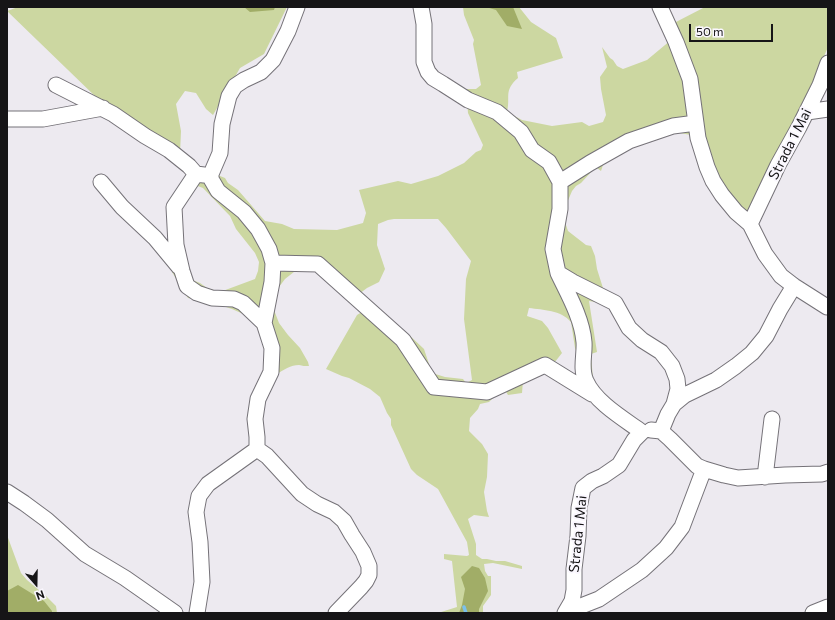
<!DOCTYPE html>
<html>
<head>
<meta charset="utf-8">
<style>
  body { margin:0 }
  #map { position:relative; width:835px; height:620px; overflow:hidden; background:#edeaf0; font-family:Commissioner,sans-serif }
  canvas { display:block }
  .frame { position:absolute; inset:0; border:8px solid #161517; pointer-events:none }
  .north { position:absolute; left:16px; top:564px; width:40px; height:40px; -webkit-text-stroke:3px #faf7fe; paint-order:stroke; rotate:160deg; font-size:11px; font-weight:700; line-height:16px; text-align:center; color:#161517 }
  .north::after { content:''; display:block; margin:auto; width:14px; height:18px; background:#161517; clip-path:polygon(50% 0,100% 100%,50% 72%,0 100%) }
  .scale { position:absolute; left:689px; top:24px; width:84px; height:18px; box-sizing:border-box; border:2px solid #161517; border-top:0; padding-left:5px; font-size:12px; line-height:14px; white-space:nowrap; color:#161517; -webkit-text-stroke:3px #faf7fe; paint-order:stroke }
</style>
</head>
<body>
<div id="map">
<canvas width="835" height="620"></canvas>
<div class="frame"></div>
<div class="north">N</div>
<div class="scale">50 m</div>
</div>
<script>
const ctx = document.querySelector('canvas').getContext('2d');
ctx.lineJoin = 'round';
function fillPath(path, color) { ctx.fillStyle = color; ctx.fill(path, 'evenodd'); }
function strokePath(path, color, width, dash) { ctx.strokeStyle = color; ctx.lineWidth = width; ctx.lineCap = dash ? 'butt' : 'round'; ctx.setLineDash(dash || []); ctx.stroke(path); }
function drawText(font, color, halo, rows, align = 'center') {
  ctx.font = font + ' Commissioner,sans-serif'; ctx.lineWidth = 4; ctx.setLineDash([]); ctx.textBaseline = 'middle'; ctx.strokeStyle = halo; ctx.fillStyle = color; for (const [text, x, y, turn = 0] of rows) {
    ctx.save(); ctx.translate(x, y); ctx.rotate((+turn || 0) * Math.PI / 180); ctx.textAlign = isNaN(turn) ? turn : align; if (halo) ctx.strokeText(text, 0, 0); ctx.fillText(text, 0, 0); ctx.restore();
  }
}
fillPath(new Path2D(`
  M18,7h269l-23,47 -24,14 -27,47 -7,-6 -10,-16 -11,-2 -9,13 5,27 -1,23 24,17 11,3 10,4 3,5 10,7 27,31 17,3 12,5 43,1 26,-7 3,-10 -7,-23 39,-9 13,3 27,-8 26,-13 12,-11 5,-2 2,-5 -15,-32 -2,-24h10l5,-4 -8,-41 1,-4 -10,-25 -1,-8h56l12,15 25,16 7,20 -46,14 1,6c-15,13 -7,19 -11,34l15,8 30,6 30,-4 7,4 14,-4 3,-7 -5,-26 -1,-12 7,-10 -5,-20 8,11 3,2 4,6 6,3 24,-9 24,-20 3,-17 31,-16h123v40l-32,75 -46,90 -9,-3 -9,11 -41,-85 -11,-2h-11l-31,9 -33,18 -2,5 -2,6 -4,-3 -4,2 -12,13 -5,3 -4,5 -8,19v9l4,12 18,14 5,1 4,10 2,13 11,35 -19,-3 8,51 -6,2 2,26 -13,-20 -5,-12 -4,-26c-10,-12 -28,-12 -42,-14l-2,8 15,5 6,7 14,25 -15,19 -24,9 -1,12 -14,2 -3,-5 -8,4 -8,8 -9,2 -2,5 -8,9 -1,13 13,13 6,10 -1,23 -3,15 3,19 2,6 -15,-2 -6,4 8,25v11l6,4h5l9,2h9l17,5v3l-29,-6 -9,1 1,7 3,5h3v19l-8,11v7h-45l19,-6 -5,-46 -8,-2v-5l23,2 2,-1 -2,-13 -29,-53 -21,-14 -6,-6 -20,-44v-6l-4,-6 -7,-16 -10,-8 -21,-11 -7,-2 -16,-7 31,-54 13,-8 37,26 17,16 8,24 13,4 18,2 3,4 6,-3 -8,-61 2,-40 5,-18 -25,-33 -8,-9h-44l-6,1 -10,4 -1,21 8,24 -6,13 -12,6 -8,6 -46,-26h-14l-14,11 -12,16 1,15 5,13 9,12 12,13 8,14 1,4c-5,0 -6,0 -10,-1 -8,0 -16,5 -22,9l-13,-43 -14,-14 -18,-8 -15,-5 -22,-5 -7,-1 -16,-26 12,-10 6,17 10,4 7,5 13,4 35,-13 3,-8 1,-9 -4,-9 -19,-24 -6,-13 -27,-28 -8,-3 -5,-13 -92,-73 -91,-88z
  M7,535l14,38 6,7 19,16 10,10 1,7h-50z`), '#ccd7a1');
fillPath(new Path2D(`
  M244,7h31l-1,3 -24,2z
  M486,7h27l9,22 -15,-3 -11,-16z
  M472,566l7,2 6,10 3,13 -9,18v4h-22h2l3,-8 3,-16 -4,-12z
  M18,585l26,16 8,10v2h-45v-22z`), '#a1ad67');
strokePath(new Path2D(`
  M464,607l2,6`), '#7bc1ed', 3.5);
const minor = new Path2D(`
  M421,7l3,17v38l4,10 5,6 10,6 25,16 29,12 24,20 11,18 17,12 11,20v27l-7,40 5,24 15,9 42,21 14,25 13,12 19,12 11,14 5,13 1,10 -4,15
  M660,7l16,35 14,37 8,59 9,29 6,14 9,14 14,17 14,12 15,30 16,22 13,10 33,21
  M56,85l57,29 32,22 24,14 20,16 7,8 8,1
  M807,112l21,-3
  M7,119h36l60,-11
  M196,174l-22,33 2,38 6,26 5,15 10,7 15,5 22,1 9,4 21,20
  M101,182l21,25 33,31 24,29
  M560,182l30,-19 39,-22 44,-15 23,-3
  M750,224l28,-59 21,-38 21,-42 8,-22
  M273,263l45,1 85,76 31,47 53,5 58,-27 47,29
  M558,273c10,21 24,45 26,69 1,12 -4,27 2,39 9,21 38,38 56,51l-8,8 -15,25 -16,11 -11,5 -9,7 -4,20 -1,28 -4,33v21l-2,11 -7,12
  M651,430l10,1 9,8 27,27 7,3 20,6 14,3 47,-3 37,-1 6,-2
  M661,431l7,-17 6,-10 11,-9 31,-15 20,-14 16,-13 14,-17 14,-27 14,-23
  M257,449l10,7 35,38 15,10 17,8 10,9 8,14 11,17 6,14v9l-3,6 -5,6 -25,26
  M765,477l7,-58
  M7,492l17,11 23,17 38,34 40,24 50,35
  M566,612l33,-13 43,-29 24,-22 16,-21 22,-58
  M197,613l5,-31 -2,-40 -4,-30 3,-16 9,-12 49,-35v-12l-2,-18 3,-20 13,-27 1,-24 -8,-25 8,-41 1,-19 -4,-14 -11,-20 -14,-17 -26,-21 -7,-12v-5l9,-21 2,-29 7,-28 6,-10 9,-6 17,-8 12,-12 15,-29 9,-24
  M813,613l15,-6`);
strokePath(minor, '#757278', 17);
strokePath(minor, '#fff', 15);
drawText('14px', '#161517', '#faf7fe', [
  ["Strada 1 Mai",790,144,-63],
  ["Strada 1 Mai",578,534,-84]
]);
</script>
</body>
</html>
